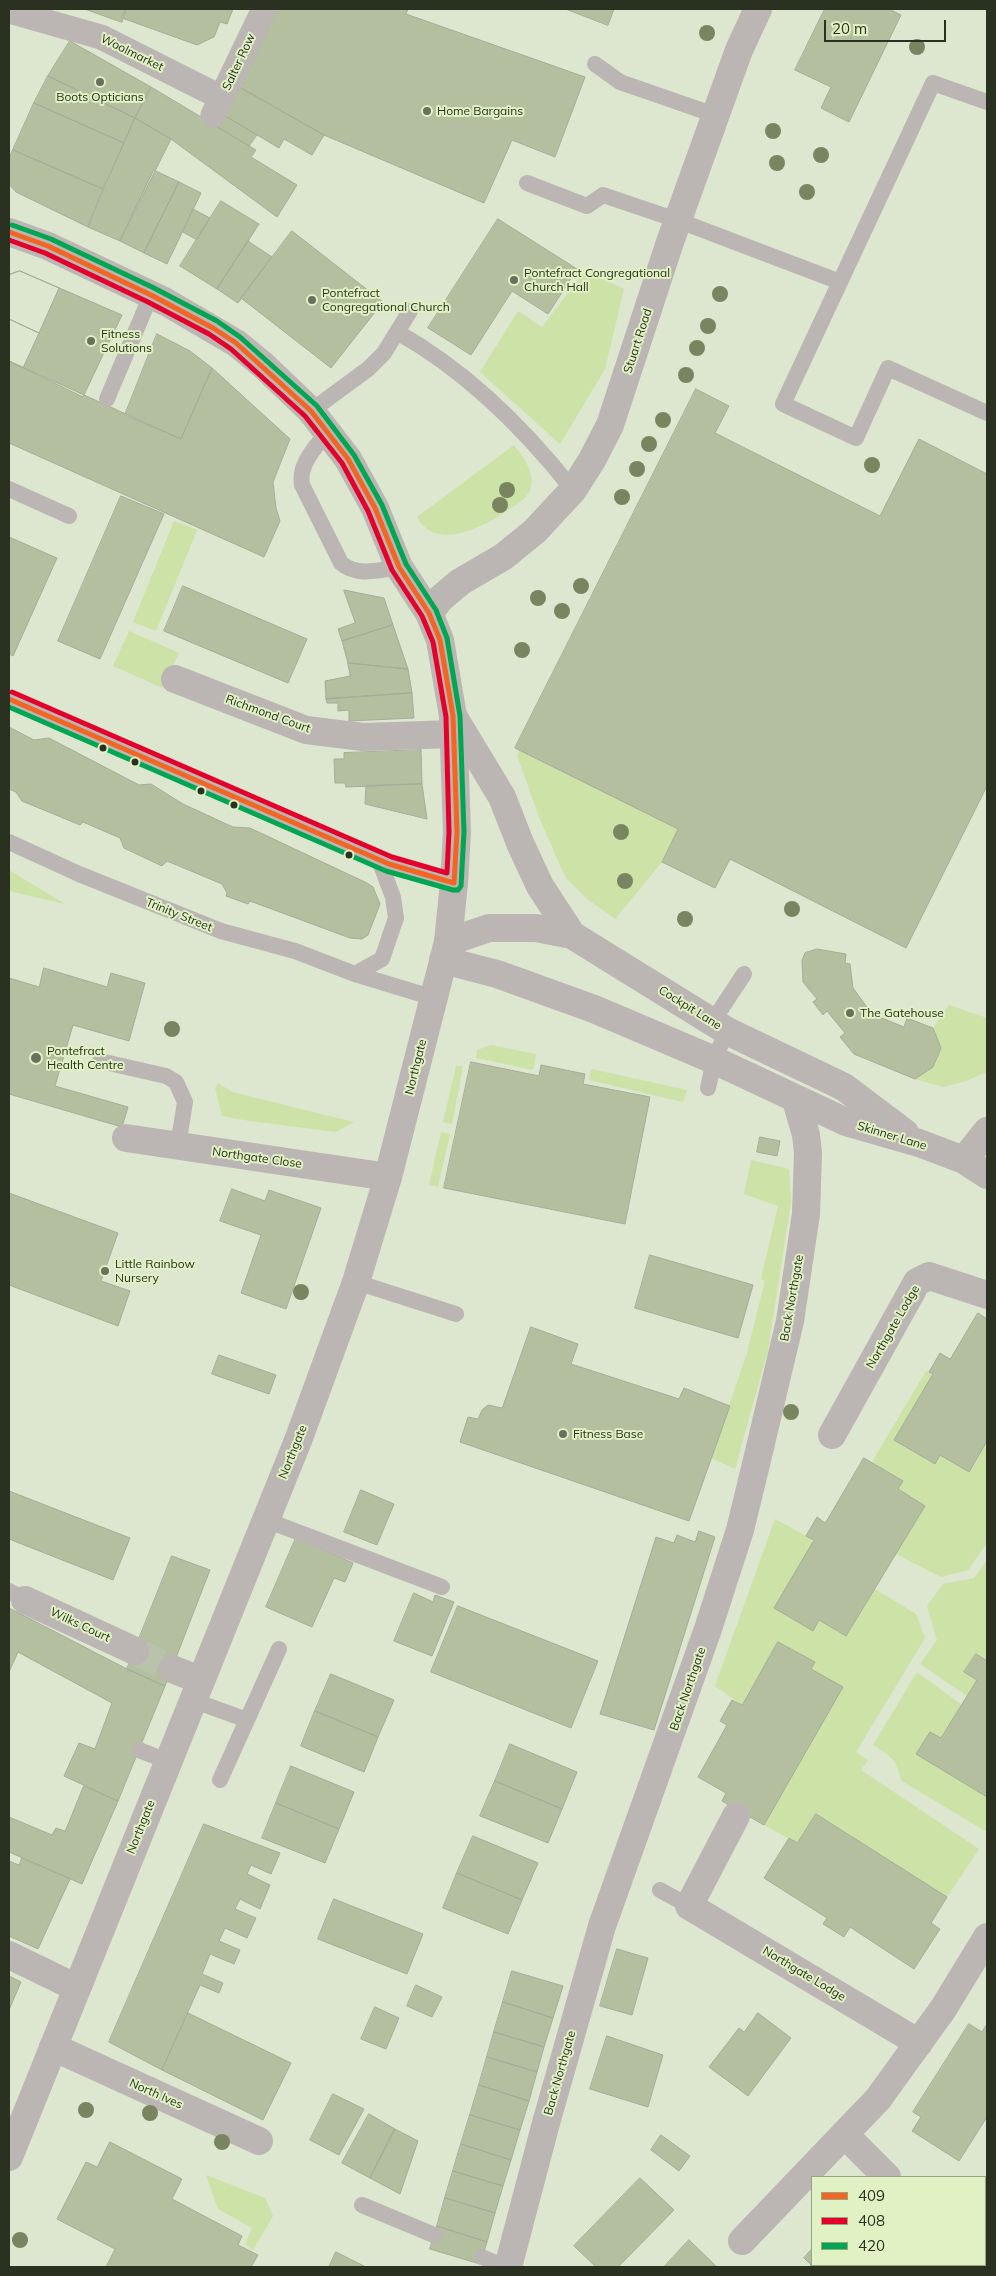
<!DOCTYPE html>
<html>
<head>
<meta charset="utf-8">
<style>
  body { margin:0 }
  #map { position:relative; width:996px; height:2276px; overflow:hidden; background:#dde6ce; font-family:Mulish,sans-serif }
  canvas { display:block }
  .frame { position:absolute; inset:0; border:10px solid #2b3120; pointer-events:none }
  .legend { position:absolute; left:811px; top:2176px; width:175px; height:90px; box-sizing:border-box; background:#e0f1c4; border:1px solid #98a482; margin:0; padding:6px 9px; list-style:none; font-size:15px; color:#2b3120 }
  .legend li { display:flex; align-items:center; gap:10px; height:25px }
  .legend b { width:25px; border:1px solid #98a482 }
  .scale { position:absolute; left:824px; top:20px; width:122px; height:22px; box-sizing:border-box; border:2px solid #2b3120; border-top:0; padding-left:6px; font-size:15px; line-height:18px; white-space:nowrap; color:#2b3120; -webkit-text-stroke:4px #e0f1c4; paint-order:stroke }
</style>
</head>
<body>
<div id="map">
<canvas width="996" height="2276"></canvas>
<div class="frame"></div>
<ul class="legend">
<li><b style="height:6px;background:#f26522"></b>409</li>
<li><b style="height:6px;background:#e4002b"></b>408</li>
<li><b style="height:6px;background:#00a651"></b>420</li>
</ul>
<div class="scale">20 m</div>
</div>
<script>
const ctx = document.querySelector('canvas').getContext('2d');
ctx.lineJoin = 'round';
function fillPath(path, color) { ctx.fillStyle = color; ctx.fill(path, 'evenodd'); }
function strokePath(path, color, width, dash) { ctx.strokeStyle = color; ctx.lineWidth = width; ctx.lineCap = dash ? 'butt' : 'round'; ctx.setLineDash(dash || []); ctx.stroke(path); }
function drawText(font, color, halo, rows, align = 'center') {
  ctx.font = font + ' Mulish,sans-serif'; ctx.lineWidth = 4; ctx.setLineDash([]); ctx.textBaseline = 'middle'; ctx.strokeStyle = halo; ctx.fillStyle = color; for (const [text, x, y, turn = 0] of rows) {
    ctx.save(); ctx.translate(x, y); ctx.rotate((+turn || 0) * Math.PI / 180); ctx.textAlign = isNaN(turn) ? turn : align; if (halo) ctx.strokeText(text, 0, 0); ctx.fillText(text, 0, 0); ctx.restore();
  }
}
fillPath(new Path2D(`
  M585,271l39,18 -19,80 -45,75 -80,-72 38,-61 24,16z
  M514,445c9,12 22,28 16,45 -3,8 -13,14 -19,18 -25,18 -75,45 -94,9z
  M174,521l23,9 -41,101 -23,-9z
  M129,631l50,22 -16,35 -50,-22z
  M520,749l158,80 -16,33 -47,57 -29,-21 -18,-18 -6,-10 -23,-53 -22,-62z
  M9,870l56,34 -56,-13z
  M949,1005l38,13v54l-21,9 -23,6 -28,-8 18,-12 8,-19 -8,-20z
  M491,1045l45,9 -3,16 -57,-12 1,-8z
  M456,1066h7l-11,58 -9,-2z
  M591,1069l96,21 -4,12 -94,-22z
  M218,1083l14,9 122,30 -18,10 -86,-11 -28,-5 -7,-28z
  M441,1132l9,2 -12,53 -9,-2z
  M751,1160l38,9 2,33 -23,148 -33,119 -24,-11 36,-105 18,-72 -4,-2 17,-73 -34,-12z
  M926,1371l7,3 -39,66 40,24 6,-9 29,17 18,-31v102l-19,27 -27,7 -45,-23 29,-48 -27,-17 5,-8 -31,-19z
  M775,1519l39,21 -40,68 39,23 6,-11 27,16 29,-47 41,25 9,24 -69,114 12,8 -7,10 118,79 -32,48 -131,-83 -19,29 -33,-18 78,-138 -31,-18 3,-7 -36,-20 -36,63 -27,-19z
  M987,1560v101l-12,-7 -11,17 13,9 -10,16 -47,-32 17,-24 -10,-34 16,-22 31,-6z
  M917,1672l45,33 -21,33 -11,-6 -13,22 70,43v35l-85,-51 -7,-19 -9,-9 -13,-8z
  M206,2175l59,23 8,18 -20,34 -8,-6 7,-16 -34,-19z
  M987,2197v70h-45l2,-2h41v-65z`), '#cce2a7');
const building = new Path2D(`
  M85,9h41l-4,13z
  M126,9h107l-6,15 -7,-2 -6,15 -17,8 -75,-27z
  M278,9h130l-2,5 179,63 -30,80 -43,-17 -28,63 -160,-68 -83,-47z
  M566,9h48l-6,16z
  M825,9h64l12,6 -52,107 -28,-14 10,-21 -36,-17z
  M70,41l81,46 -16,31 -87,-42z
  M48,76l87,42 -11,25 -90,-40z
  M151,87l105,63 -5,7 46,28 -20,32 -106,-78 -36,-21z
  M241,88l83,47 -12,20 -28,-16 -5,9 -57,-34z
  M34,103l90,40 -21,46 -90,-39z
  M222,114l35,21 -8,11 -35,-21z
  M135,118l36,21 -51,102 -32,-14z
  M13,150l90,39 -15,38 -72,-35 -7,-8v-26z
  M154,170l25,12 -35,71 -24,-12z
  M179,182l22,11 -34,71 -23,-11z
  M221,201l38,23 -42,65 -37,-23z
  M193,209l17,9 -13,22 -14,-8z
  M498,219l79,50 -29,45 -36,-23 -41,64 -43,-27z
  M292,231l91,71 -52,66 -90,-70z
  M248,241l24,16 -34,46 -21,-14z
  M20,271l102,44 -39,82 -74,-36v-86z
  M20,271l39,17 -20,45 -30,-14v-44z
  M9,319l30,14 -16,35 -14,-7z
  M157,334l33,17 22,17 -31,71 -56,-24z
  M9,361l172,78 31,-71 78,71 -17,43 3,26 4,13 -16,36 -255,-114z
  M696,389l33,17 -14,27 165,83 39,-77 68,35v312l-81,162 -176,-89 -15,29 -53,-26 16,-33 -163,-81z
  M121,496l43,18 -64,145 -42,-18z
  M9,537l48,21 -44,98 -4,-2z
  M183,586l124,53 -19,44 -124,-52z
  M344,590l40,8 9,27 -51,16 -4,-12 17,-6z
  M393,625l15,44 -60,-6 -6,-22z
  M348,663l60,6 4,24 -86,6 -1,-18 25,-5z
  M412,693l2,25 -65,3v-11l-11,1v-8h-11l-1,-4z
  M9,727l25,13 15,-2 90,47 12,-1 32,20 50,23 17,1 117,55 6,4 7,17 -12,31 -6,4 -12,-1 -100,-37 -2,3 -22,-8 1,-3 -5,-9 -55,-23 -5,5 -38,-18 -4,-10 -37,-16 -3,3 -58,-24 -6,-9 -7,-3z
  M421,750l1,34 -76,3 -1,-4h-10l-1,-24h10v-6z
  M422,784l5,35 -62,-15 1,-18z
  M817,949l29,5 -1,9 5,1 3,24 19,26 32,13 3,-9 26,10 8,20 -8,19 -18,12 -61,-25 -14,-17 5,-4 -18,-22 -4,4 -10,-13 4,-3 -14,-17 -1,-22 3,-7z
  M44,968l63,19 4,-14 34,10 -16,58 -56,-16 -18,61 73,21 -6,20 -113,-33v-116l30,9z
  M471,1062l68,14 2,-11 44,9 -2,10 67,13 -25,127 -181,-36z
  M760,1137l20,4 -3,15 -20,-4z
  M232,1189l33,12 4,-11 52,18 -35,101 -45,-16 20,-58 -41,-14z
  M9,1193l109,40 -17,48 29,10 -12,35 -109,-41z
  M650,1255l103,30 -15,53 -103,-30z
  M978,1313l9,6v122l-18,31 -29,-17 -5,9 -41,-24 39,-66 -4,-2 11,-19 10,6z
  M531,1327l47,17 -7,20 108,35 5,-11 46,18 -41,115 -229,-79 8,-25 10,2 4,-9 6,-5 14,3z
  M219,1355l57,20 -7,19 -57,-20z
  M864,1458l39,23 -5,8 27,17 -79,130 -27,-16 -6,11 -39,-23 40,-68 -8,-4 11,-19 8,6z
  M361,1490l33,14 -17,41 -33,-13z
  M9,1491l121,47 -17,42 -104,-41z
  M699,1531l16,6 -61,193 -54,-16 56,-177 18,6 3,-8 18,7z
  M296,1538l57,25 -8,19 -11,-4 -22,49 -46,-20z
  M172,1556l38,14 -45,116 -38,-17z
  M414,1593l19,9 2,-7 19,7 -22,54 -38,-15z
  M458,1606l140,55 -27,67 -140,-56z
  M9,1608l118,61 38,17 -47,115 -54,-25 15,-33 16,6 17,-46 -94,-51 -9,20z
  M778,1642l37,20 -4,7 32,18 -79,138 -42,-24 4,-8 -28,-16 29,-52 -7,-4 12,-21 10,5z
  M976,1654l11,7v136l-71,-43 14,-22 11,6 36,-58 -13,-8z
  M331,1674l63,26 -16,37 -63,-26z
  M315,1711l63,26 -14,35 -63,-26z
  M510,1744l67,28 -15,37 -67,-28z
  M291,1766l63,26 -15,37 -63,-26z
  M495,1781l67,28 -14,34 -68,-27z
  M84,1786l34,15 -36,83 -73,-32v-35l43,18 4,-7 9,3z
  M276,1803l63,26 -14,34 -63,-25z
  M816,1814l131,83 -16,26 9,6 -26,40 -64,-42 -6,10 -21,-13 4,-6 -63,-40 25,-40 8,5z
  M204,1824l76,29 -9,21 -20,-9 -4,9 23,11 -10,24 -20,-10 -5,10 21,9 -9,20 -22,-10 -6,13 21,9 -6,14 -24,-10 -8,20 21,9 -4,10 -19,-8 -38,85 -53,-28z
  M473,1836l65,27 -16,37 -65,-27z
  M22,1858l48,21 -32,70 -29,-13v-75l10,4z
  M457,1873l65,27 -14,34 -65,-26z
  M334,1899l89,35 -16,40 -89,-35z
  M617,1949l31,9 -16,57 -32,-9z
  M512,1971l51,15 -10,32 -50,-16z
  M9,1976l12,6 -12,28z
  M416,1985l26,12 -10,20 -25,-11z
  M503,2002l50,16 -9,29 -50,-15z
  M375,2007l24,11 -13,31 -25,-10z
  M188,2013l103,50 -28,57 -101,-50z
  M758,2013l33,25 -43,58 -39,-29 30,-39 5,4z
  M969,2024l13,8 5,-8v93l-28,44 -47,-30 9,-14 -8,-5z
  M494,2032l50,15 -7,25 -50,-15z
  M607,2036l56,19 -15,52 -58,-18z
  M487,2057l50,15 -8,29 -50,-16z
  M479,2085l50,16 -9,29 -50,-15z
  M333,2094l31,15 -25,46 -29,-15z
  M369,2114l26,15 -25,49 -28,-15z
  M470,2115l50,15 -9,30 -50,-16z
  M395,2129l23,12 -18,53 -30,-16z
  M661,2135l29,21 -11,15 -28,-21z
  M110,2142l72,37 -10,20 70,37 -4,9 20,10 -7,12h-145l9,-18 -58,-30 29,-57 11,5z
  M461,2144l50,16 -8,26 -50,-15z
  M453,2171l50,15 -8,27 -50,-15z
  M640,2178l34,32 -56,57h-22l-22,-21z
  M445,2198l50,15 -8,29 -50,-16z
  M437,2226l50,16 -7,22 -50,-15z
  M689,2240l28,27h-53z
  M812,2249v16h73l-3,2h-73l2,-2 -7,-7z
  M336,2252l30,15h-37z`);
fillPath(building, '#b4bf9f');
strokePath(building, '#a5ac99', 1);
strokePath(new Path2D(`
  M135,1651l37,18`), '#b9c2ab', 28, [28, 14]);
strokePath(new Path2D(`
  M595,64l25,18 95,33
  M527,183l60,23 16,-11 74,25 163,62 93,-199 54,19
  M840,282l-57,122 73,34 32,-70 99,45
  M397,332c70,39 127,96 176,158
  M107,399l44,-104
  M311,411l57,-42 16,-16 26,-42
  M328,431c-12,16 -30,33 -26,54l39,78c15,14 40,7 58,4
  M9,489l60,27
  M9,699l380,165 65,19
  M9,842l70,32 142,57 74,20 60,23 79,24
  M355,974l27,-15 14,-41 -3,-21 -14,-37
  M713,1021l31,-47
  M100,1061l66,15 10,6 9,20 -7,44
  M708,1088l6,-28 13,-29
  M356,1282l100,32
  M266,1520l176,67
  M9,1591l16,9
  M192,1700l55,20
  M139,1750l28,11
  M220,1780l59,-131
  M660,1890l29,16
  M362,2205l72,30
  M482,2257l23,10`), '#bbb5b3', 16);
strokePath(new Path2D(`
  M9,11l92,26 121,61
  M213,115l51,-106`), '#bbb5b3', 25);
strokePath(new Path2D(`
  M9,232l39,14 118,56 70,41 27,22 48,46 37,48 27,49 24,59 30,46
  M175,679l131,51 57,7 91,-3
  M453,716l49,81 18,46 20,43 32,49
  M448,942l41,-14h47l36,7 155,96 117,56 61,46
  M443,960l54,14 97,35 120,51 132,62 73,21 45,17 23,15
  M126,1138l262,39
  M964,1160l23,-29
  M832,1435l85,-153 12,-6 58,19
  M25,1600l110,51
  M172,1669l28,11
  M736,1816l-47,90 230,137
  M9,1955l68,33
  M53,2047l206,94
  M845,2135l42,42
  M742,2241l136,-142 65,-90 44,-72
  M508,2267l38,-144 56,-197 106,-297 32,-99 17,-70 33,-139 16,-107 2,-61 -2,-18 -10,-35`), '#bbb5b3', 28);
strokePath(new Path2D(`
  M9,2157l290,-719 57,-156 32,-105 60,-235 6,-59 3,-51 -4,-116 -13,-76 -11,-27 11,-14 20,-17 43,-25 32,-26 38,-41 19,-30 18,-35 60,-183 69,-192 19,-41`), '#bbb5b3', 28);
strokePath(new Path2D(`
  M9,232l39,14 103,49 62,33 23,15 75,68 37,48 27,49 24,59 30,46 11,27 13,76 4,116 -3,51 -65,-19 -380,-165`), '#f26522', 5);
strokePath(new Path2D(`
  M9,240l36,13 103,49 61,32 22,15 74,67 37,47 26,48 24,59 30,46 11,26 13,75 3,115 -2,41 -55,-16 -380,-165`), '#e4002b', 5);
strokePath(new Path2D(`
  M9,707l377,164 67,19h5l3,-4 3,-54 -4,-116 -13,-78 -11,-28 -30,-46 -24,-59 -28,-50 -37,-49 -77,-69 -23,-16 -63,-33 -103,-49 -39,-14`), '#00a651', 5);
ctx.fillStyle = '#798561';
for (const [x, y] of [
  [707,33],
  [917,47],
  [773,131],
  [821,155],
  [777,163],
  [807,192],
  [720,294],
  [708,326],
  [697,348],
  [686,375],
  [663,420],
  [649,444],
  [872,465],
  [637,469],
  [507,490],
  [622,497],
  [500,505],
  [581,586],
  [538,598],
  [562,611],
  [522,650],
  [621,832],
  [625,881],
  [792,909],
  [685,919],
  [172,1029],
  [301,1292],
  [791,1412],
  [86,2110],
  [150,2113],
  [222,2142],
  [20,2240]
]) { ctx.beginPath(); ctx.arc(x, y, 8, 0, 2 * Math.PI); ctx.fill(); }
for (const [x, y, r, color] of [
  [100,82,5,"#69705d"],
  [427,111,5,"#69705d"],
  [514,280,5,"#69705d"],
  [312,300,5,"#69705d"],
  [91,341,5,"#69705d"],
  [103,748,4.5,"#2b3120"],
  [135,762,4.5,"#2b3120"],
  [201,791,4.5,"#2b3120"],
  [234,805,4.5,"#2b3120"],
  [349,855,4.5,"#2b3120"],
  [850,1013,5,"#69705d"],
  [36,1058,6,"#69705d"],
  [105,1271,5,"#69705d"],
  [563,1434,5,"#69705d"]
]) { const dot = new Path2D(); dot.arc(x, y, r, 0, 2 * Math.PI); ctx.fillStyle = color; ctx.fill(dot); strokePath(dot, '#e0f1c4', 2); }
drawText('12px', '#2b3120', '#e0f1c4', [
  ["Woolmarket",132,53,26],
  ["Salter Row",239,62,-65],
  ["Stuart Road",638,341,-72],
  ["Richmond Court",268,714,20],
  ["Trinity Street",179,915,22],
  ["Cockpit Lane",690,1008,32],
  ["Northgate",416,1067,-76],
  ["Skinner Lane",892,1136,17],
  ["Northgate Close",257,1158,8],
  ["Back Northgate",792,1298,-80],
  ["Northgate Lodge",893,1327,-60],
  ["Northgate",293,1452,-68],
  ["Wilks Court",80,1625,25],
  ["Back Northgate",688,1689,-71],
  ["Northgate",141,1827,-68],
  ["Northgate Lodge",804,1974,31],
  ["Back Northgate",560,2073,-74],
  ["North Ives",156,2094,24]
]);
drawText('12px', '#2b3120', '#e0f1c4', [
  ["Boots Opticians",100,97,"center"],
  ["Home Bargains",437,111],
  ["Pontefract Congregational",524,273],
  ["Church Hall",524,287],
  ["Pontefract",322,293],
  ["Congregational Church",322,307],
  ["Fitness",101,334],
  ["Solutions",101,348],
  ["The Gatehouse",860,1013],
  ["Pontefract",47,1051],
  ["Health Centre",47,1065],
  ["Little Rainbow",115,1264],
  ["Nursery",115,1278],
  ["Fitness Base",573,1434]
], 'left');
</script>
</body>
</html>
